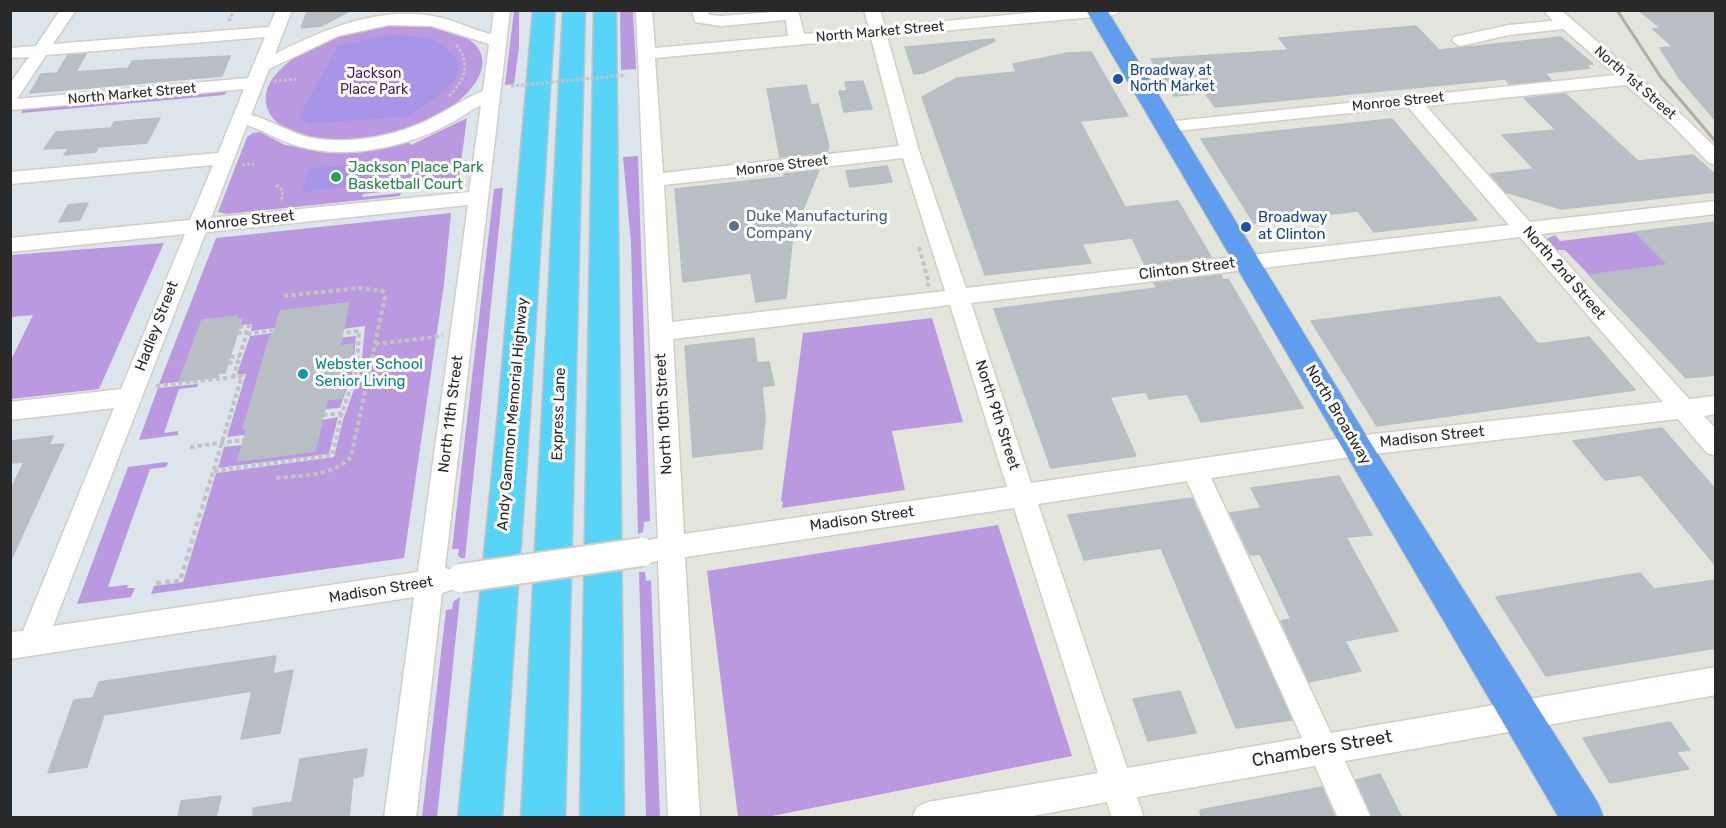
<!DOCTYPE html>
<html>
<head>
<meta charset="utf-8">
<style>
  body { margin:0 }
  #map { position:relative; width:1726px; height:828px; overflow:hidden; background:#dce5eb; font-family:Rubik,sans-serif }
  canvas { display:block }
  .frame { position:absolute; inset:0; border:12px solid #292929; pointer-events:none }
</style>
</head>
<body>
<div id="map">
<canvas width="1726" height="828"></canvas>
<div class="frame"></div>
</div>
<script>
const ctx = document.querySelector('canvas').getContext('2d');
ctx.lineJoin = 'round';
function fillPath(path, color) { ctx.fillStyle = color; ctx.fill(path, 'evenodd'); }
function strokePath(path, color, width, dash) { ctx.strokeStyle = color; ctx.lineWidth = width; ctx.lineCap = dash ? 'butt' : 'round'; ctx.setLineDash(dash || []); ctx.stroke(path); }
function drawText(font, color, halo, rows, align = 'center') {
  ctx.font = font + ' Rubik,sans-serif'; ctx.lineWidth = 6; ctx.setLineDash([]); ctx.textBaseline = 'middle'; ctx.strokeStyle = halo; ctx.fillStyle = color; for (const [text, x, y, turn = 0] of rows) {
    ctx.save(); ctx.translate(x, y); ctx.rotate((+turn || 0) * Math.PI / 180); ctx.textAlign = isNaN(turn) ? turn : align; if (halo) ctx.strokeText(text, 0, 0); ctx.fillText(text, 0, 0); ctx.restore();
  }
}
fillPath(new Path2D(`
  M654,11h1061v806h-1013z`), '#e3e4dc');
fillPath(new Path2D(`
  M514,11h5v36l-5,37 -9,1z
  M620,11h13l3,58 -15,1z
  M404,23c18,2 37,2 54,10 56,26 3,73 -30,88 -33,16 -70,21 -107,18 -16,-2 -39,-8 -49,-22 -25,-37 33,-69 61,-80 22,-8 48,-12 71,-14z
  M228,90l-4,5 -203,18 3,-5z
  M467,118l-9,66 -95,10 -1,3 39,-4 -1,3 -173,18 -9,-2 29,-75 6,-4 7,-1 25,13 44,7 28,-1 50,-10 4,4z
  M638,156l12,365 -6,1 -1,10 -5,2 -7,-291 -8,-86z
  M503,188l-38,370h-4l-3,-2 1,-7h-7l42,-360z
  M451,213l-7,71 -40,274 -253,36 3,-8 29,-4 33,-109 118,-16 9,-37 18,-50 4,-44 -22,3 6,-26 -69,8 -5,17 -24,3 1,-7 -12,1 2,-6h-6l1,-3 -35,4 -23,62 -20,2 57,-146z
  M1635,232l33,33 -79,10 -24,-25h-12l-7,-7v-4l9,-4 5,6z
  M164,243l-65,146 -88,10v-39l22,-45 -22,2v-62z
  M932,318l31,104 -71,9 13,59 -123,18 1,-6 -2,-1 22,-168z
  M274,333l-4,4 -27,91h4l-2,7 -18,2 19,-63h-9l13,-38z
  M356,336l-3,35 -13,37 -15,1 -27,-5 44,-6 12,-53 -44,5 2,-9z
  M198,384l-1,3 -18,2 -15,44 14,-2v4l-39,5 19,-52z
  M338,417l-9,37 -111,14 6,-21 18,-2 -4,16 84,-41z
  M166,462l2,1 -2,4 -16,2 -42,118 20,-2 -1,3h8l-4,9 -54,7 51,-137z
  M998,525l74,231 -305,61h-29l-31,-246z
  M639,572h6l1,9 5,-1 9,237h-14z
  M460,597l-23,220h-15l24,-207 6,-1 1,-7z`), '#ba99e0');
fillPath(new Path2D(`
  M389,35c29,1 53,0 70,28l-4,17 -17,17 -31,20 -98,6 -10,-6 39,-71z
  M370,163l-6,22 -62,7 7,-23z`), '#a795e7');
const building = new Path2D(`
  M313,10h38l-30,16 -20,2 5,-14z
  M1638,10h78v111l-36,-42 -20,-31 13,-1 -20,-18 8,-1z
  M1416,26l23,24 122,-13 32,27 -7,1 4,3 -45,5 6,7 -41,4 -5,-5 -290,28 -10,-14 -31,3 -23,-37 138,-9 -10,-12z
  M994,39l1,2 -72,32 -9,1 -9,-27z
  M1091,52l37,64 -48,5 45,86 53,-6 33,56 -66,8 -13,-27 -50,6 9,19 -106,12 -63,-178 35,-19 59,-6 -3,-8 55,-11z
  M86,54l-10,18 52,-4 4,-7 98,-5 -8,20 -192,17 11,-19 16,-1 11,-18z
  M863,81l9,28 -28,3 -5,-21h8l-2,-9z
  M806,85l5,20 7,-1 11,42 -2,6 -47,5 -13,-68z
  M1566,94l72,67 55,-6 23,20v17l-155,17 -55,-17 -16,-18 44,-5 -32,-34 54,-5 -32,-32z
  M160,118l-13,25 -49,4 -2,5 -32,3 5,-7 -25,1 12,-17 55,-4 3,-6z
  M1392,119l85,101 -103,12 -16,-21 -104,12 -53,-84z
  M887,166l5,16 -42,5 -4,-16z
  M819,170l-26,64 -7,64 -30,4 -5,-29 -68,9 -8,-93 109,-12v-3z
  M88,203l-8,17 -21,2 9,-17z
  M1716,222v153l-30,3 -97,-103 79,-10 -33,-33z
  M1221,275l2,5 5,-1 75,129 -102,14 -14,-28 -38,5 -3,-7 -36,5 26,59 -85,12 -57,-159 163,-21 -3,-5z
  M1500,297l38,47 51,-7 46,53 -258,36 -66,-105z
  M349,303l-9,43 14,-2 -12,54 -15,2 -12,51 -77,10 9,-33 -4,1 27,-93h3l7,-25z
  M237,316l-1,3h6l-17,54h-6l-1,4 -39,5 23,-62z
  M754,338l3,25 12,-1 5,23 -12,2 3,31 -3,31 -69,8 -8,-111z
  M1662,428l54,62v76l-75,-91 -36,5 -32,-39z
  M53,436l-4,9 15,-1 -54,118v-71l14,-29 -14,1v-22z
  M1339,476l33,59 -26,2 52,94 -53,10 16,30 -52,11 -28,-61 10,-2 -31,-65 -10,1 -20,-42 31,-5 -10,-20z
  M1192,498l100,222 -56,8 -75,-180 -77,12 -16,-45z
  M1640,573l14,16 62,-9v68l-170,28 -50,-79z
  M276,656l-3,18 20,-4 -13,63 -39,6 11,-48 -148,24 -17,52 -39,6 26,-73 19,-2 6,-16z
  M1180,691l16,42 -48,8 -15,-42z
  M1670,722l20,28 -14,2 13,17 -79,14 -27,-45z
  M367,749l-4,27 -10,2 -4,40h-96v-10l39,-6 8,-43z
  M1380,774l22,44h-29l-17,-38z
  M1322,787l13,31h-134l-1,-8z
  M221,796l-5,22h-38l3,-17z`);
fillPath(building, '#b8bec4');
strokePath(building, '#b5bfc6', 1.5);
const minor = new Path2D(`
  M60,10h16l-23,34 216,-17 7,-17h16l-17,44c50,-25 105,-49 163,-37 18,4 35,13 53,17l3,-24h16l-65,558 9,3 4,9 -4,9 -12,4 -26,225h-32l30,-221 -404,62v-27l13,-1 91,-223 -104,12v-18l111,-13 64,-155 -175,18v-14l180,-18 23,-55 -203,19v-12l208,-19 26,-64 -234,21v-27l19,-26 -19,1v-10l26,-2zM389,25l43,1 57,18 -6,47c-18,7 -33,18 -49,26 -36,19 -82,28 -122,21 -21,-4 -40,-18 -61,-23l18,-46 69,-33zM265,37l-17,41 -231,21 29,-44zM481,105l-12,87 -258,26 36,-93c18,6 33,16 51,21 47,14 105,2 147,-20 13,-6 24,-15 36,-21zM468,205l-50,367 -365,54 153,-394z
  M636,10h16l3,38 133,-12 -2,-16 -65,6 -26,-4 -3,-12h16l1,5 12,1 77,-6 6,24 65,-6 -5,-18h16l5,17 172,-17h65l-8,5 -227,21 32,115 47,137 543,-63 -101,-118 -242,25 -6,-1 -3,-4 3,-4 6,-1 450,-47 -53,-46 -54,6 -49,11 -8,-5 2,-4 55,-12 44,-4 -10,-11h18l122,106 33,32v17l-7,-2 -38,-39 -45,-39 -200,21 104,116 186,-21v13l-175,20 148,165 27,-3v18l-12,2 12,13v27l-9,-3 -29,-34 -322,37 -145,22 120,255 385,-66v28l-371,66 26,57h-33l-23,-52 -178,31 7,21h-32l-5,-16 -85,16h-110l5,-11 11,-5 170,-29 -84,-265 -329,49 15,261h-32l-10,-257 -16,3 -9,-4 -4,-8 4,-8 25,-6zM871,38l28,108 -236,27 -8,-115zM903,158l42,133 -273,31 -8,-137zM1520,237l143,165 -307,34 -325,47 -60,-180zM950,305l57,182 -323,47 -11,-195zM1187,481l115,257 -175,30 -89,-264z`);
const major = new Path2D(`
  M1086,10h21l260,427 231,366 6,15h-45z`);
const highway = new Path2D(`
  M533,10h22l-25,403 -28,405h-44l40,-405z
  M563,10h22l-20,808h-44z
  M594,10h22l8,808h-44z`);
strokePath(minor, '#d3cdc4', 3);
strokePath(major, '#c3c3c3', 2);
strokePath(highway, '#c3c3c3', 3);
strokePath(new Path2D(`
  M229,21l5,-11
  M274,81l22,-2
  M449,96c16,-16 23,-34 6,-52
  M242,165l12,-1
  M276,185l7,6 -2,11`), '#c3c3c3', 3, [3, 2]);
strokePath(new Path2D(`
  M919,247l10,36 -2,3
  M237,333l10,-1
  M247,334l28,-4
  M375,344l68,-8
  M230,357l10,-1
  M228,363l10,-1
  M233,378l16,-52 -9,1
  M156,386l86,-10 -33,109
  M323,415l19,-2
  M190,447l54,-7
  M214,471l118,-16 10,-42 15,-43 2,-39 -17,2
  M276,478c26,-3 56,-1 75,-21l34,-160 -2,-6 -24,-3 -76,8`), '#c3c3c3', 4, [4.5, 3]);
strokePath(new Path2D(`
  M156,583l24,-2 29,-97`), '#c3c3c3', 4.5, [5, 4]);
fillPath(minor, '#fff');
fillPath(major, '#609dec');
fillPath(highway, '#59d4f9');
strokePath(new Path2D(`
  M1617,10l43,66 56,66`), '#b3ac9f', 3);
const minorBridge = new Path2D(`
  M461,578l181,-26`);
strokePath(minorBridge, '#d3cdc4', 32, []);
strokePath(new Path2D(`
  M511,86l115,-11`), '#c3c3c3', 3, [3, 2]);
strokePath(minorBridge, '#fff', 28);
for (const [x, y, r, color] of [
  [1118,79,6,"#1a4fb4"],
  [336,177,6,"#2e9e5b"],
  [734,226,6,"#5c6f8a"],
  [1246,227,6,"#1a4fb4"],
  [303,374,6,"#0f9aa8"]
]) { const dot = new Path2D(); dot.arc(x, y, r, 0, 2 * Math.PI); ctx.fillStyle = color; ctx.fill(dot); strokePath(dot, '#fff', 2); }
drawText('14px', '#292929', '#fff', [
  ["North Market Street",880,32,-5],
  ["North 1st Street",1635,83,41],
  ["North Market Street",132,94,-5],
  ["Monroe Street",1398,102,-6],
  ["Monroe Street",782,166,-7]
]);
drawText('14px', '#164399', '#fff', [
  ["Broadway at",1130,71],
  ["North Market",1130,87]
], 'left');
drawText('14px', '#461c64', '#fff', [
  ["Jackson",374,74],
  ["Place Park",374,90]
]);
drawText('15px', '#27864d', '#fff', [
  ["Jackson Place Park",348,168],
  ["Basketball Court",348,185]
], 'left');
drawText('15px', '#4e5e75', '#fff', [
  ["Duke Manufacturing",746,217],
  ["Company",746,234]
], 'left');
drawText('15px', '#164399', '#fff', [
  ["Broadway",1258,218],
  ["at Clinton",1258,235]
], 'left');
drawText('15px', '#292929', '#fff', [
  ["Monroe Street",245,221,-6],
  ["Clinton Street",1187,269,-7],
  ["North 2nd Street",1564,273,49],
  ["Hadley Street",157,326,-69],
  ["North 11th Street",451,414,-83],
  ["Andy Gammon Memorial Highway",513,414,-85],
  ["Express Lane",559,414,-88],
  ["North 10th Street",664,414,-93],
  ["North 9th Street",997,415,72],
  ["North Broadway",1338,415,59],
  ["Madison Street",1432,437,-6],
  ["Madison Street",862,519,-8],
  ["Madison Street",381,590,-9]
]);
drawText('15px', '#0d838f', '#fff', [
  ["Webster School",315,365],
  ["Senior Living",315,382]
], 'left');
drawText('18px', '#292929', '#fff', [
  ["Chambers Street",1322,749,-10]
]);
</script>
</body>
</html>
